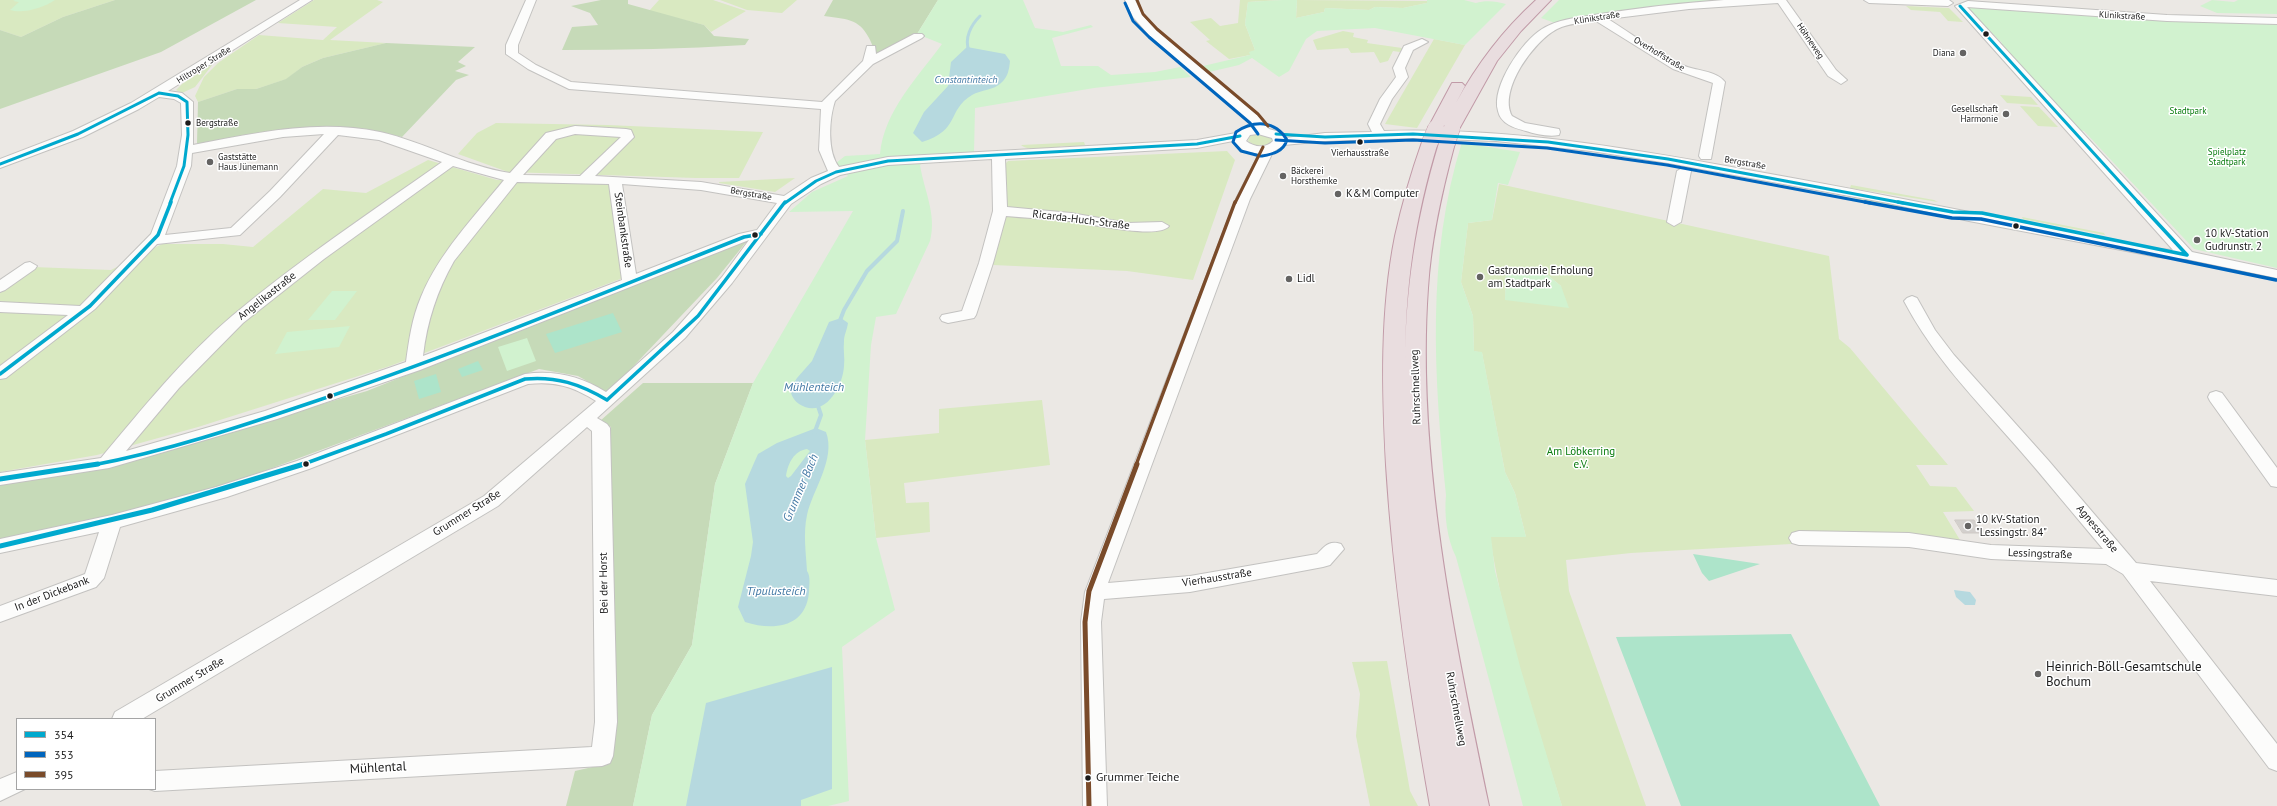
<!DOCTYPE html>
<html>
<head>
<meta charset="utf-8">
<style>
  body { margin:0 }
  #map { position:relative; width:2277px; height:806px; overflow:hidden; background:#ebe8e4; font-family:"PT Sans",sans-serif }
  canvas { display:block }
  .legend { position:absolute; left:16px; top:718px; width:140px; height:72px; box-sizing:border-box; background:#fff; border:1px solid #a4a4a4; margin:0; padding:5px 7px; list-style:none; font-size:12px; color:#1c1c1c }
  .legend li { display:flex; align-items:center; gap:8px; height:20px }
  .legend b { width:20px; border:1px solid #a4a4a4 }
</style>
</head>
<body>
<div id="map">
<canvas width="2277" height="806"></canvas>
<ul class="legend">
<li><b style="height:5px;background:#00a9ce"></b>354</li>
<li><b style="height:5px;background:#0065bd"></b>353</li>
<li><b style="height:5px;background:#7a4b2a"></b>395</li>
</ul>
</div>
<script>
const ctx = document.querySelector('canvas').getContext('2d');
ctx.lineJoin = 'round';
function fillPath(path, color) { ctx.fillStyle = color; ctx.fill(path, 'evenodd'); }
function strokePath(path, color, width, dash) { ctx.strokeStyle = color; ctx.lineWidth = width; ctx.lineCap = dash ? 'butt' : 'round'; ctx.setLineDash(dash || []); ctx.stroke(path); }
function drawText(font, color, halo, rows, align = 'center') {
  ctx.font = font + ' "PT Sans",sans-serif'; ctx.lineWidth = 3; ctx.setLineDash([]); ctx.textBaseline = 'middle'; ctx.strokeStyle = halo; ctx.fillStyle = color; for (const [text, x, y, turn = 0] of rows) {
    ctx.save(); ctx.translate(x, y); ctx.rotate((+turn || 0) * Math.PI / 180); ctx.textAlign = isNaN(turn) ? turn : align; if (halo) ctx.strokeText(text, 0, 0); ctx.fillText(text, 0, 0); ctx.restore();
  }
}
fillPath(new Path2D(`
  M0,0h115l-52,17 -42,20 -21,-7z
  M314,0h63l6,2 -53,38 56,3 -63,15 -21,9 -15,12 -31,10h-19l-39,13 -3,-6 9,-19 14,-14 41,-28 64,5 14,-13 -59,-4z
  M659,0h54l33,11 -35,21 -7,-7 -55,-14z
  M720,0h77l-15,13 -35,-3z
  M1240,0h42l-34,2 -3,22 10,26 -5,5 -21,4 -23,-18 4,-1 -20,-18 21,-4 9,8 18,-3z
  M1297,0l130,1v2l-24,5 -28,-1 -6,3 -44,-2 -1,4 -28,6z
  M1906,6l43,2 14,14 -15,-1 -8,-9 -29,-2z
  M1343,31l11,2 -1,4 15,3 -1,3 35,5 -2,4 -7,-1 -5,10 -8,2 -6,-11 -23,1 -3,-5 -31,2 -4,-10z
  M1434,39l31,6 -48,83 -32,-4z
  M213,64l-18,23 -13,6 -6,-3 6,-6z
  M2000,95l31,2 7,8 -31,-2z
  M2020,106l19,1 19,20 -20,-1z
  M496,123l112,2 155,7 -24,46h-43l-188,-6 -50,-18 19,-21z
  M1260,134l12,5 -1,5 -15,2 -8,-5 2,-5z
  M1084,142l1,3 -8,2 -16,-1 -3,2c-10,-1 -30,4 -37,-3z
  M1227,151l8,9 -42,120 -66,-9 -134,-6 13,-48v-54l2,-2z
  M428,160l69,20 113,4 13,94 -233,88 -192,61 -101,28 -97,17v-179l33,-26 78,3 51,-26h61l30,3 70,-58 43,4z
  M795,178l-20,14 -56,-9v-1z
  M1499,184l330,72 10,83 11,9 98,117h-32l14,21 26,1 18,24 -31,1 17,28 -72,-8 -79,11 -178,10 -65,7 3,31 77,215h-84c-27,-88 -58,-177 -72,-269h36l-11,-44 -10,-21 -23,-119 -8,-2 -1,-35 -12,-34 7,-59 24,-3zM1506,268l38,4 17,14 -56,14z
  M1851,185l83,15 4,2 -88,-14z
  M1856,197l87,17 3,2 -90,-16z
  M2022,217l82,16 1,2 -82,-16z
  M1042,400l8,65 -146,18 2,20 23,-1 1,30 -54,6 -11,-98 74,-7v-24z
  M1387,661l23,130 8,15h-48l-14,-70 4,-42 -8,-32z`), '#d9e9c1');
fillPath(new Path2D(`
  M115,0h141l-95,52 -161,57v-79l21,7 42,-20z
  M601,0h27v4l76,21 10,11 35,3 -4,6c-61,4 -122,5 -183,5l10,-23 26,-2 -8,-12 -19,-7z
  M833,0h105l-21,34 -43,24c1,-8 -1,-12 -5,-20 -10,-20 -24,-19 -45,-22z
  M386,43l89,4 -17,15 8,4 -11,5 14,4 -13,5 -54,57 -36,-8 -34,-2 -132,17 -3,-1 1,-41 39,-13h19l30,-10 16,-12 21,-9z
  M747,241l-30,37 -109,115 -30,-17 -39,-7 -318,118 -114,32 -107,21v-57l101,-15 266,-77 196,-79z
  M643,383h110l-38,101 -23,161 -40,70 -19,91h-67l9,-35 35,-8 1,-336 -11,-6z`), '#c6dab8');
fillPath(new Path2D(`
  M15,0h40c-12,8 -32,14 -45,10l9,-8 -6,-1z
  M938,0h85l12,28 28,4 28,-7 2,2 -41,11 9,28h37l13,9 44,-3 25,-5 11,10 -97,11 -119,20 -1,45 -41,2 -13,10c4,26 17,49 10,76l-34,73 -20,3 -5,28 -6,95 11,98 19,72 -53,37 7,154 -21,5h-195l19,-91 40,-70 23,-161 38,-101 100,-172 -64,1 23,-20 36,-16 -12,-13 9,-7 35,-2c4,-43 38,-77 62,-110l-25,-10z
  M1282,0h15l-1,18 28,-6 1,-4 44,2 6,-3 28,1 24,-5v-3h37l12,3c9,-3 20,-2 30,1l-41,41 -90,-17 -58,3 -11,8 -17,32 -10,6 -27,-19 -13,7 -30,7 -6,-6 47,-11 -1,-3 6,-2 -10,-26 3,-22z
  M1559,0h177l-181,23 -14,-5z
  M2212,0l22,2 4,-2h39v14l-60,-1 -17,-7z
  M1969,7l308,16v245l-83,-19 -110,-118h-3l-81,-87 2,-1 -35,-35z
  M1462,142h13l1,3 44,7 -12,33 -10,-2 -6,37 -24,3 -7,59 12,34 1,35 8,1 23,120 10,21 11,44h-35l4,34 26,99 41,136h-39l-67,-249c-9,-18 -12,-42 -10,-62 -12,-118 -20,-238 16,-353z
  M1506,268l38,4 17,14 8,22 -64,-8z
  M332,291h25l-22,29h-27z
  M350,326l-11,21 -64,7 12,-22z
  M527,338l9,23 -29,10 -9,-24z`), '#d1f2cf');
fillPath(new Path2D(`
  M613,313l9,19 -67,21 -9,-19z
  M478,361l5,9 -21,7 -4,-8z
  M436,374l5,18 -22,7 -5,-18z
  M1693,554l67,10 -51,17 -7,-8z
  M1791,634l89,172h-199l-65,-169z`), '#ade4ca');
fillPath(new Path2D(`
  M967,47l38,7 5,7c-1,9 -2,16 -9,22 -7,7 -20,7 -29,12 -26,16 -11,35 -50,47l-9,-9 11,-21 24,-26 3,-24z
  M841,318l7,5c-1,7 -4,12 -4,18 -1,9 1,17 0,25 -1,19 -17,49 -39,41 -9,-4 -13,-8 -15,-18l7,-11 15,-17 17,-39z
  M816,428l10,4c10,27 -13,57 -19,83 -4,19 -1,37 0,56 4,6 2,14 2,21 -3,36 -36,39 -64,30l-7,-15 13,-51 2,-14 -8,-58 9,-21 4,-9 19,-11zM807,449l3,2 -19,25 -3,2 -2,-2c2,-13 8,-25 21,-27z
  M1954,590l16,2 6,8 -1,5h-10l-9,-8z
  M832,667v122l-31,11v6h-115l20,-103z`), '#b6d9df');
strokePath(new Path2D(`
  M969,51c-5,-13 2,-26 11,-35`), '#b6d9df', 3);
strokePath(new Path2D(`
  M839,323l5,-13 23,-39 30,-30 6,-30
  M814,434l7,-19 -4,-12`), '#b6d9df', 4);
const building = new Path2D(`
  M1955,520h19l8,13h-19z`);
fillPath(building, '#d3d0cd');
strokePath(building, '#cec9c5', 1);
const minor = new Path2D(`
  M300,0h12l-144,91 14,2 11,9v43c62,-12 124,-26 187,-13 45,10 84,34 130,41l36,-40 29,-7 51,3 5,1 3,7 -39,39 106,6 83,14 27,-18 17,-7 -9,-21 2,-41 -252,-20 -41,-20 -22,-15v-9l20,-45h10l-18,45v8l18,12 35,17 251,20 41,-41 4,-15h8l1,8 38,-20h8l2,2 -2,2 -49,26 -38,37c-6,18 -8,51 4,66l49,-10 309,-17 39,-7 7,-5 11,-1 -105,-92 -16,-18 -8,-17h10l8,16 14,15 101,85 11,13 14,4 2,5 40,-5 47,-1 -4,-8 12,-25 16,-22 -3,-9 11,-22 18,-7 6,3 -15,8 -8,18 3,9 -16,22 -12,25 4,7c123,-4 244,17 364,39 137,24 273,53 410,79l15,1 -218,-244 13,-5 199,14 110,3v6l-110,-3 -200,-14 225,245 85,18v8l-91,-19 -28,-2 -189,-36 -81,-18 -220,-40 -77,-12 -95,-10 -83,-3 -88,3 -41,4 -11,7 -23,47 -142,384 82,-7 127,-22c8,-8 12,-14 24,-10l3,5 -14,16 -7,2 -133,25 -86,7 -3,23 6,184h-24l-2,-184 4,-30 151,-393 23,-45 -15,-3 -11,-10 -36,7 -192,11 2,48 64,6 57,10 34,-1 7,4c-10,14 -82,-3 -99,-5 -21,-2 -43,-3 -64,-5l-13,47 -17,52 -2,3 -26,5 -6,-2 -2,-3 2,-3 20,-4 17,-48 14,-52 -1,-52 -104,6 -48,10 -19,9 -30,20 -59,79 -47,55 -88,80 10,6 3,4 7,294 -4,34 -3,7 -8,3 -447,25 -6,-2h6v-18l437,-24 3,-25 -3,-291 -5,-4 -89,79 -356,213h-30l3,-7 369,-216 112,-95c-23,-15 -42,-20 -68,-17l-219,85 -82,28 -107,30 -16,51 -8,9 -96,35v-16l85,-32 14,-42 -99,21v-14l112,-24 104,-28 81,-26 228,-87c30,-4 55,2 81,18l67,-60 49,-55 27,-37 -329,130 -143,49 -168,49 -109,17v-12l101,-15c41,-49 83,-101 131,-142 67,-56 139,-104 210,-154l-63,-22 -41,-5 -58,62 -40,38 -83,9 -62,65 -89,69 -6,1v-13l68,-51 -68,-3v-10l80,4 71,-72 26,-68 5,-31 -1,-32 -7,-4 -15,-2 -20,12 -56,28 -83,31v-9l73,-28 58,-28zM324,134l-54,57 -39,37 -66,7 26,-69 1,-13 91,-16zM575,134l46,3 -41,39 -57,-1 33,-36zM1258,134l14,4 1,3c-8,8 -19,6 -27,0l4,-6zM453,166l51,14c-30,37 -65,73 -83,117 -9,21 -12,43 -15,65l-141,49 -139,40 53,-63 64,-65 81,-64zM517,182l92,2 13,96 -199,76c4,-35 14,-65 31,-95zM622,184l79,6 76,13 -20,27 -18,4 -103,40z
  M1724,0h62l50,70 11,10 -6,4 -13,-8 -50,-73 -89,6 -81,10c24,15 49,34 74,46 13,6 34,5 43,17l-14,77h-10l-2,-3 14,-73 -40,-14 -77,-48c-13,2 -27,2 -39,8 -23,12 -59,61 -45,87l13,7 34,6 1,3 -1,3c-10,2 -24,-1 -33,-4 -12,-3 -25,-7 -28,-20 -7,-24 24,-70 44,-82 16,-10 34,-11 52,-14 43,-7 86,-12 130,-15z
  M1864,0h85l4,3 -5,3 -79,-3z
  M1684,167l7,4 -10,51 -7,4 -7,-4 10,-51z
  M30,262l7,4 -2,3 -30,21 -5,2v-12l25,-17z
  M1912,296l5,2 18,32 19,25 94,105 88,103 141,17v16l-127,-15 127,163v27l-8,-3 -146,-194 -17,-10 -115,-5 -82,-12 -110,-2 -7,-2 -3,-5 3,-5 7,-2 110,2 82,12 112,4c-29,-34 -57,-69 -86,-102 -42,-48 -83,-89 -113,-146l3,-3z
  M2216,391l6,2 55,75v19l-6,-1 -61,-85 -2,-4 2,-4z
  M17,772v17h8l-25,12v-22z`);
const highway = new Path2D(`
  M1536,0h15l-30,31 -24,30 -39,70h-12l-2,-3 -2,3h-12l-2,-3 24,-45h10l3,3 -9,17c21,-39 47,-73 80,-103z
  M1430,137l6,1 2,4c-24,78 -33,146 -33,227 0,-79 11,-150 34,-226l2,-4h12l2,4c-13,48 -24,96 -27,145 -12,168 27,354 61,518h-59c-20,-113 -37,-227 -44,-341 -4,-76 -6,-154 9,-229 7,-32 16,-63 27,-94l2,-4z`);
strokePath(minor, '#c3c2c0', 2);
strokePath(highway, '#c19aa7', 2);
fillPath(minor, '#fcfcfb');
fillPath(highway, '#e9dddf');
const highwayBridge = new Path2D(`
  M1430,142l6,-14
  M1447,143l5,-15`);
strokePath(highwayBridge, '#c19aa7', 17, []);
strokePath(highwayBridge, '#e9dddf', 16);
strokePath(new Path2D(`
  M1960,6l179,197
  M159,93l19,3 9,6 1,33 -4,31 -14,37
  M1276,134l49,3 88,-3 135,8 120,17 235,44
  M0,164l78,-30 81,-41
  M785,203l31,-22 20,-9 52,-11 309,-17 43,-8`), '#00a9ce', 3);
strokePath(new Path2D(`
  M1898,202l55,10 29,1 205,42
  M2138,202l49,53
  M0,374l90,-68 68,-71 13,-33
  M607,400l91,-84 87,-114
  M93,465c74,-14 146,-38 217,-62 147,-49 290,-109 434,-166l17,-3
  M301,465l85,-31 139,-55c31,-3 55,5 82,21`), '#00a9ce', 3.5);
strokePath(new Path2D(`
  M0,479l98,-15
  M0,546l152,-36 152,-46`), '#00a9ce', 5);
strokePath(new Path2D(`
  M1125,3l8,18 16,16 101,86 8,11
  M1276,140l49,3 88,-3 134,8 120,17 203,38
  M1260,156l-19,-5 -8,-9 3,-10c18,-12 39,-12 51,8 -4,12 -14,14 -25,16`), '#0065bd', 3);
strokePath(new Path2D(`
  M1865,202l87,16 29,1 295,61`), '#0065bd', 3.5);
strokePath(new Path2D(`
  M1137,0l6,14 14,15 101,85 10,12
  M1235,203l28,-56`), '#7a4b2a', 3);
strokePath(new Path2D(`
  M1136,465l99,-263`), '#7a4b2a', 3.5);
strokePath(new Path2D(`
  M1089,806l-4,-184 4,-31 48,-127`), '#7a4b2a', 5);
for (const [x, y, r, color] of [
  [1986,34,3.5,"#1c1c1c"],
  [1963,53,4,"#646362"],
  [2006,114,4,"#646362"],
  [188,123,3.5,"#1c1c1c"],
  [1360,142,3.5,"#1c1c1c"],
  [210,162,4,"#646362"],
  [1283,176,4,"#646362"],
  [1338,194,4,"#646362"],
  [2016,226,3.5,"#1c1c1c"],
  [755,235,3.5,"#1c1c1c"],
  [2197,240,4,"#646362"],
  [1480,277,4,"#646362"],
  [1289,279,4,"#646362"],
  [330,396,3.5,"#1c1c1c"],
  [306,464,3.5,"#1c1c1c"],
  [1968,526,4,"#646362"],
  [2038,674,4,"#646362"],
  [1088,778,3.5,"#1c1c1c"]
]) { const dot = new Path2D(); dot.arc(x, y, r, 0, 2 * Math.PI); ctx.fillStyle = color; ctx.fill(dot); strokePath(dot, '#fff', 1.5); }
drawText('9px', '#1c1c1c', '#fff', [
  ["Klinikstraße",2122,16,3],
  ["Klinikstraße",1597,18,-9],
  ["Höhneweg",1810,41,56],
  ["Overhoffstraße",1659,54,31],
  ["Hiltroper Straße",204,65,-32],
  ["Bergstraße",1745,163,10],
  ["Bergstraße",751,194,10]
]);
drawText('9px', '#1c1c1c', '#fff', [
  ["Diana",1955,53],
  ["Gesellschaft",1998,109],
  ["Harmonie",1998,119],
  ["Gaststätte",218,157,"left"],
  ["Haus Jünemann",218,167,"left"],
  ["Bäckerei",1291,171,"left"],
  ["Horsthemke",1291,181,"left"]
], 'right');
drawText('9px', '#087b0d', '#fff', [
  ["Stadtpark",2188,111],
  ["Spielplatz",2227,152],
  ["Stadtpark",2227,162]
]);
drawText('9px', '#1c1c1c', '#fff', [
  ["Bergstraße",196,123],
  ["Vierhausstraße",1360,153,"center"]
], 'left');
drawText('italic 10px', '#4379a5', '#fff', [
  ["Constantinteich",966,80]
]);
drawText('11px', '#1c1c1c', '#fff', [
  ["K&M Computer",1346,194],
  ["10 kV-Station",2205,234],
  ["Gudrunstr. 2",2205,247],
  ["Gastronomie Erholung",1488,271],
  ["am Stadtpark",1488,284],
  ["Lidl",1297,279],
  ["10 kV-Station",1976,520],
  ["\"Lessingstr. 84\"",1976,533]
], 'left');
drawText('11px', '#1c1c1c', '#fff', [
  ["Ricarda-Huch-Straße",1081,220,7],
  ["Steinbankstraße",623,230,82],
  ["Angelikastraße",267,296,-38],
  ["Ruhrschnellweg",1416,387,-92],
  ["Grummer Straße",467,513,-32],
  ["Agnesstraße",2097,529,50],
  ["Lessingstraße",2040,554,2],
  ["Vierhausstraße",1217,578,-9],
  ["Bei der Horst",604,583,-91],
  ["In der Dickebank",52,594,-21],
  ["Grummer Straße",190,680,-31],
  ["Ruhrschnellweg",1456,709,80]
]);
drawText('11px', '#087b0d', '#fff', [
  ["Am Löbkerring",1581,452],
  ["e.V.",1581,465]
]);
drawText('italic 12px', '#4379a5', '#fff', [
  ["Mühlenteich",814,388],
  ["Grummer Bach",801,488,-67],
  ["Tipulusteich",776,592]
]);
drawText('12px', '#1c1c1c', '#fff', [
  ["Grummer Teiche",1096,778]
], 'left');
drawText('13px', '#1c1c1c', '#fff', [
  ["Heinrich-Böll-Gesamtschule",2046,667],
  ["Bochum",2046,682]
], 'left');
drawText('13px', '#1c1c1c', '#fff', [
  ["Mühlental",378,768,-3]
]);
</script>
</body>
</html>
